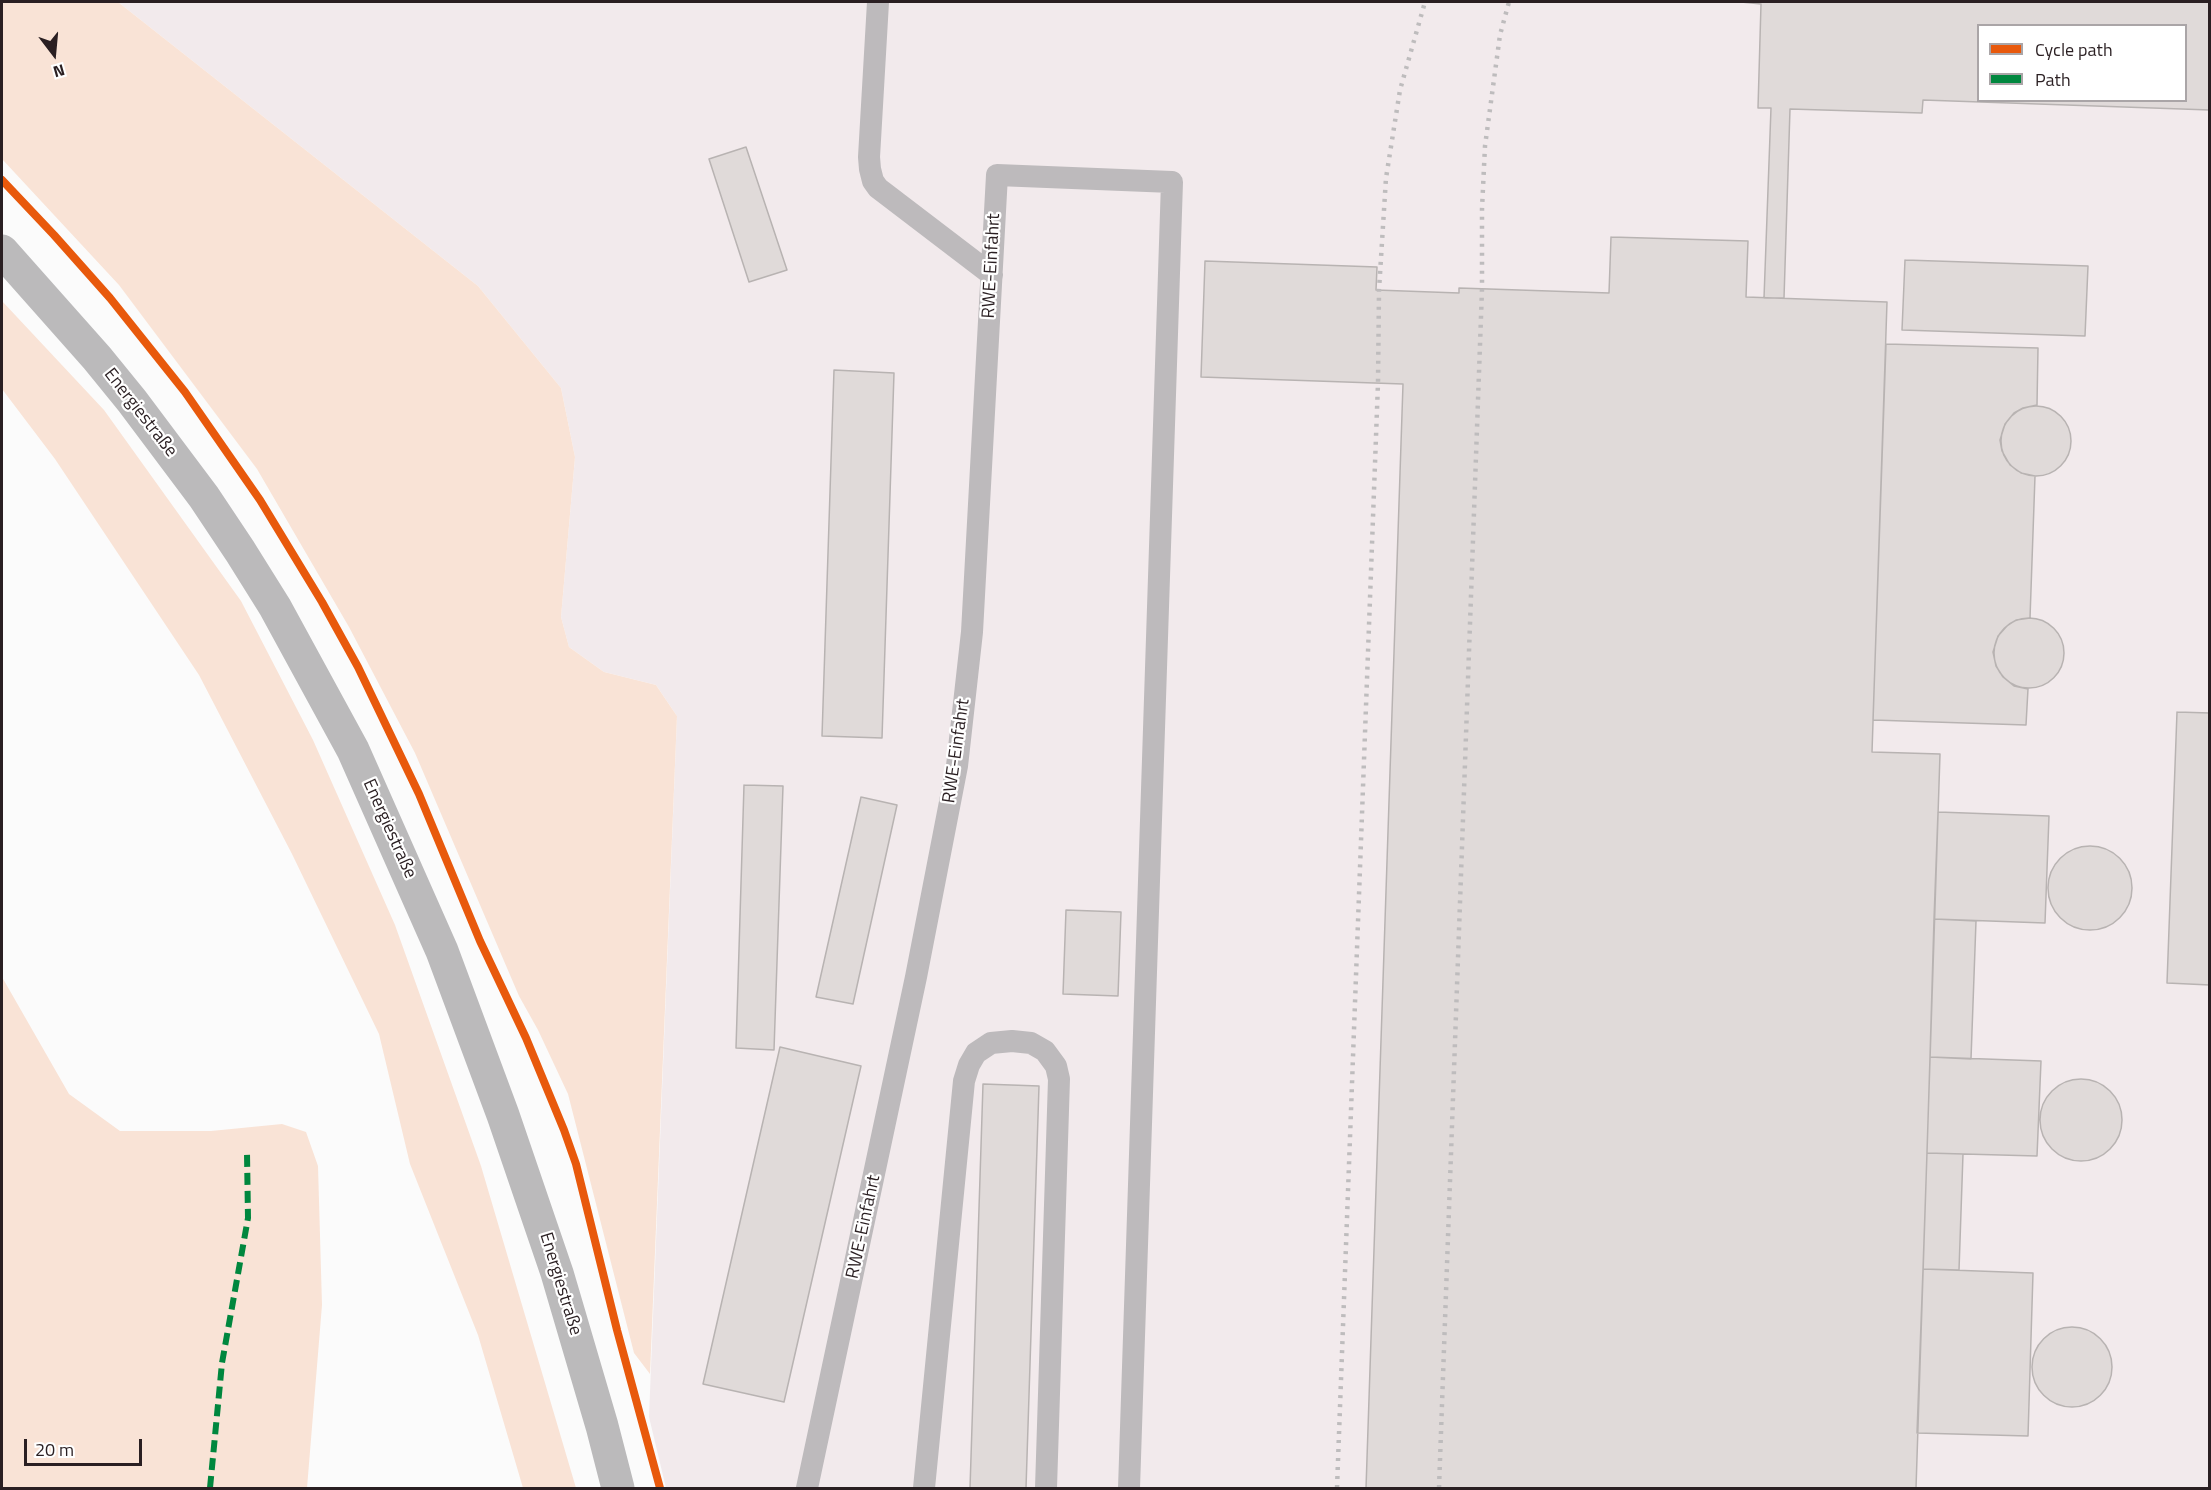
<!DOCTYPE html>
<meta charset="utf-8">
<style>
body{margin:0}
#map{position:relative;width:2211px;height:1490px;overflow:hidden;background:#fbfbfb;font-family:"Titillium Web",sans-serif}
canvas{display:block}
.frame{position:absolute;inset:0;border:3px solid #2a1f22;pointer-events:none}
.legend{position:absolute;left:1977px;top:24px;width:210px;height:78px;box-sizing:border-box;background:#fff;border:2px solid #aaa5a7;margin:0;padding:8px 10px;list-style:none;font-size:18px;color:#2a1f22}
.legend li{display:flex;align-items:center;gap:12px;height:30px}
.legend b{width:30px;border:2px solid #aaa5a7}
.north{position:absolute;left:24px;top:24px;width:60px;height:60px;-webkit-text-stroke:4px #fff;paint-order:stroke;rotate:164deg;font-size:16px;font-weight:700;line-height:24px;text-align:center;color:#2a1f22}
.north::after{content:'';display:block;margin:auto;width:21px;height:27px;background:#2a1f22;clip-path:polygon(50% 0,100% 100%,50% 72%,0 100%)}
.scale{position:absolute;left:24px;top:1439px;width:118px;height:27px;box-sizing:border-box;border:3px solid #2a1f22;border-top:0;padding-left:8px;font-size:18px;line-height:21px;white-space:nowrap;color:#2a1f22;-webkit-text-stroke:4px #fff;paint-order:stroke}
</style>
<div id="map">
<canvas width="2211" height="1490"></canvas>
<div class="frame"></div>
<ul class="legend">
<li><b style="height:8px;background:#e8590c"></b>Cycle path</li>
<li><b style="height:8px;background:#00873e"></b>Path</li>
</ul>
<div class="north">N</div>
<div class="scale">20 m</div>
</div>
<script>
const c = document.querySelector('canvas').getContext('2d');
c.lineJoin = 'round';
function paint(path, color) { c.fillStyle = color; c.fill(path, 'evenodd'); }
const shape = rows => new Path2D(rows.map(r => 'M' + r).join(''));
function stroke(path, color, width, dash) { c.strokeStyle = color; c.lineWidth = width; c.lineCap = dash ? 'butt' : 'round'; c.setLineDash(dash || []); c.stroke(path); }
function write(font, color, halo, rows, align = 'center') {
  c.font = font + ' "Titillium Web",sans-serif'; c.lineWidth = 4.5; c.setLineDash([]); c.textBaseline = 'middle'; c.strokeStyle = halo; c.fillStyle = color; for (const [text, x, y, turn = 0] of rows) {
    c.save(); c.translate(x, y); c.rotate((+turn || 0) * Math.PI / 180); c.textAlign = isNaN(turn) ? turn : align; if (halo) c.strokeText(text, 0, 0); c.fillText(text, 0, 0); c.restore();
  }
}
const built = shape([
 [118,2,2209,2,2209,1488,666,1488,649,1417,677,716,656,685,604,672,569,647,561,617,575,457,561,388,478,286],
 [1978,26,2186,26,2186,100,1978,100]
]);
const green = shape([
 [2,2,118,2,478,286,561,388,575,457,561,617,569,647,604,672,656,685,677,716,650,1374,634,1353,568,1094,538,1030,519,996,415,753,349,627,257,469,119,285,2,159],
 [2,301,104,410,241,601,313,740,395,925,481,1166,576,1488,523,1488,478,1335,410,1164,379,1034,292,854,199,675,55,459,2,389],
 [2,977,69,1094,120,1131,211,1131,282,1124,306,1132,318,1166,322,1305,307,1488,2,1488]
]);
const building = shape([
 [1741,2,2210,2,2210,110,1923,100,1922,113,1790,109,1784,298,1764,298,1771,108,1758,108,1761,4,1741,2],
 [1978,26,2186,26,2186,100,1978,100,1978,26],
 [746,147,787,270,749,282,709,159,746,147],
 [1611,237,1748,241,1746,297,1887,302,1872,752,1940,754,1916,1488,1366,1488,1403,384,1201,377,1205,261,1377,267,1376,290,1459,293,1459,288,1609,293,1611,237],
 [1905,260,2088,266,2085,336,1902,330,1905,260],
 [1886,344,2038,348,2037,405,2023,408,2014,413,2005,424,2000,440,2002,451,2010,465,2021,473,2035,476,2030,618,2016,620,2007,626,1998,636,1993,652,1996,666,2003,677,2014,686,2028,689,2026,725,1873,720,1886,344],
 [834,370,894,373,882,738,822,736,834,370],
 '2001 441a35 35 0 1 1 70 0a35 35 0 1 1-70 0Z',
 '1994 653a35 35 0 1 1 70 0a35 35 0 1 1-70 0Z',
 [2177,712,2210,713,2210,985,2167,983,2177,712],
 [744,785,783,786,774,1050,736,1048,744,785],
 [861,797,897,805,853,1004,816,997,861,797],
 [1938,812,2049,816,2045,923,1934,919,1938,812],
 '2048 888a42 42 0 1 1 84 0a42 42 0 1 1-84 0Z',
 [1066,910,1121,912,1118,996,1063,994,1066,910],
 [1934,919,1976,921,1971,1059,1930,1057,1934,919],
 [780,1047,861,1066,784,1402,703,1384,780,1047],
 [1930,1057,2041,1061,2037,1156,1927,1153,1930,1057],
 '2040 1120a41 41 0 1 1 82 0a41 41 0 1 1-82 0Z',
 [983,1084,1039,1086,1026,1488,970,1488,983,1084],
 [1927,1153,1963,1154,1959,1270,1923,1269,1927,1153],
 [1923,1269,2033,1273,2028,1436,1917,1433,1923,1269],
 '2032 1367a40 40 0 1 1 80 0a40 40 0 1 1-80 0Z'
]);
const lane = shape([
 [878,2,869,157,870,169,873,181,878,188,992,275],
 [807,1488,916,977,957,766,972,632,997,175,1172,182,1129,1488],
 [924,1488,964,1081,969,1065,976,1053,991,1043,1012,1041,1031,1043,1045,1051,1056,1066,1059,1079,1046,1488]
]);
const secondary = shape([
 [2,251,97,358,132,401,204,497,240,551,275,607,353,750,442,951,503,1115,557,1273,602,1426,618,1488]
]);
const rail = shape([
 [1337,1488,1378,383,1379,290,1386,178,1400,90,1425,2],
 [1439,1488,1482,289,1482,209,1485,146,1500,35,1509,2]
]);
const quiet = shape([
 [210,1488,222,1363,248,1218,247,1153]
]);
const cycleway = shape([
 [2,180,54,235,110,298,185,392,260,500,322,602,358,667,419,794,480,941,526,1038,564,1130,576,1164,617,1330,660,1488]
]);
const streetNames = [
 ["RWE-Einfahrt",992,266,-87],
 ["Energiestraße",140,413,52],
 ["RWE-Einfahrt",957,751,-82],
 ["Energiestraße",389,829,66],
 ["RWE-Einfahrt",864,1227,-78],
 ["Energiestraße",560,1284,73]
];
paint(built, '#f2eaec');
paint(green, '#f9e3d6');
paint(building, '#e0dad9');
stroke(building, '#b8b3b2', 1.5);
stroke(lane, '#bdbabc', 22);
stroke(secondary, '#bbbabb', 33);
stroke(rail, '#bebcbd', 4.5, [3, 6]);
stroke(quiet, '#00873e', 6, [12, 6]);
stroke(cycleway, '#e8590c', 8);
write('18px', '#2a1f22', '#fff', streetNames);
</script>
